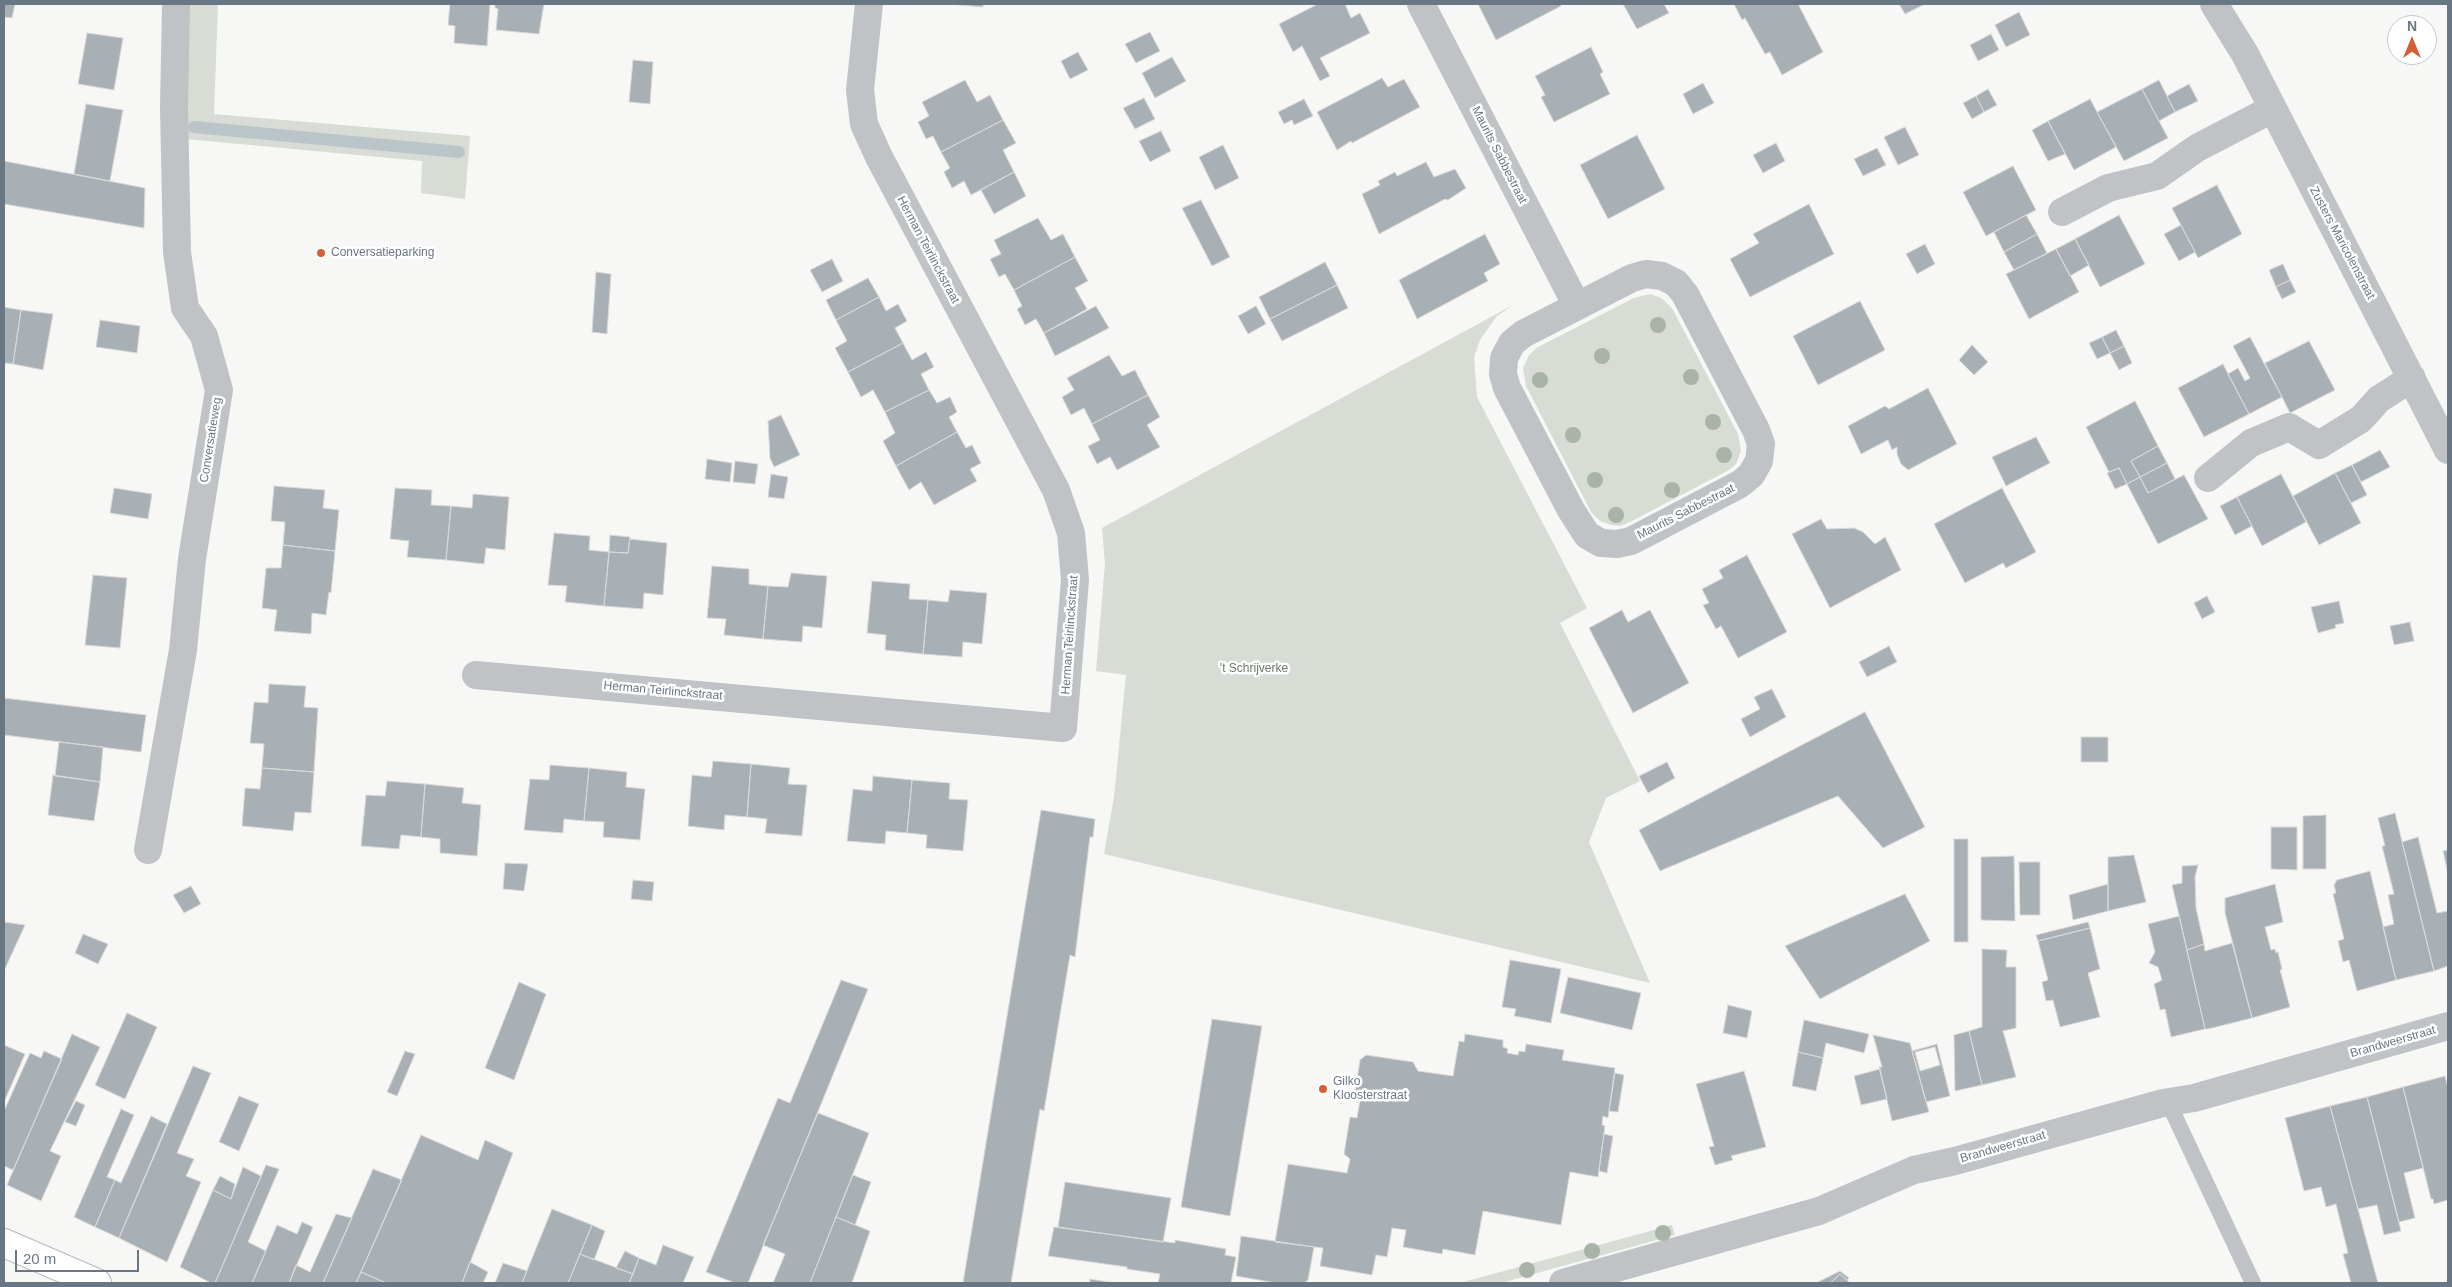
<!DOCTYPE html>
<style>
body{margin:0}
#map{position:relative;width:2452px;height:1287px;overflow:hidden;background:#f7f7f5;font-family:Arial,sans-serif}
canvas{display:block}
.frame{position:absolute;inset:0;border:5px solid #697784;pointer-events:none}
.north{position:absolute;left:2387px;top:15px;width:50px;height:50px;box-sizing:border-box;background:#fff;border:1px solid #c3c9ce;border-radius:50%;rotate:0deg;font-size:14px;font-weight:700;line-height:20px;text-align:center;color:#697784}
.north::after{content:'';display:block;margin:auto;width:18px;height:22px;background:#d65e36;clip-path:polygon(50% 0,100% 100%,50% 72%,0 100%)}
.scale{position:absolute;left:15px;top:1250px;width:124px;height:22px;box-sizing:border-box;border:2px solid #697784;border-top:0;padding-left:6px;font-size:15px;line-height:18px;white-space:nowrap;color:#697784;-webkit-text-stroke:4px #fff;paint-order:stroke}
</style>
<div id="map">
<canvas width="2452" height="1287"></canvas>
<div class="frame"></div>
<div class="north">N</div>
<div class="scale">20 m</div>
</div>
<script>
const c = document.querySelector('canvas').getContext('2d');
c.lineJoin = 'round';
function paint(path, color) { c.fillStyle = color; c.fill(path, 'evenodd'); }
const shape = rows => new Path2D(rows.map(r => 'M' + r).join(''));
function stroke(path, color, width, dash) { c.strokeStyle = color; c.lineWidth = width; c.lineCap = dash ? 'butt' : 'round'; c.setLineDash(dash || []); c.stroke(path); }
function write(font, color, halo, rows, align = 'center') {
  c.font = font + ' Arial,sans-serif'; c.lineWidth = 5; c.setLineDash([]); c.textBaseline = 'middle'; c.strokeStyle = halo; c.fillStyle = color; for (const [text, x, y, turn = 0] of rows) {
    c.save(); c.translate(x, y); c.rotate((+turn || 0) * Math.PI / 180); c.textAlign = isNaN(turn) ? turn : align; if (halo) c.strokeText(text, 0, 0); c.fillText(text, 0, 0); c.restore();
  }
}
const green = shape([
 [185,4,218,4,214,114,470,136,465,199,421,193,422,161,186,139],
 [1650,294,1661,298,1672,308,1738,434,1741,451,1736,464,1729,470,1632,521,1620,526,1611,525,1600,521,1591,512,1526,386,1523,368,1529,355,1538,347,1634,298],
 [1513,305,1496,317,1480,340,1474,357,1477,397,1587,608,1560,623,1640,781,1606,798,1589,842,1650,983,1104,854,1114,797,1126,675,1096,671,1105,564,1102,528],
 [1672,1225,1675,1235,1501,1283,1460,1283]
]);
const stream = shape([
 [194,127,459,152]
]);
const building = shape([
 [4,4,15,4,12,18,4,17,4,4],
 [450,4,490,4,487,46,454,43,455,26,448,25,450,4],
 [495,4,544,4,539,34,496,30,498,9,495,8,495,4],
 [949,4,983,4,983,7,949,4],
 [1318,4,1345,4,1351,18,1360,13,1370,33,1320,58,1330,76,1320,81,1302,46,1293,52,1279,24,1318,4],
 [1478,4,1560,4,1561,6,1496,40,1478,4],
 [1623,4,1664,4,1669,13,1637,29,1623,4],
 [1734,4,1798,4,1823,52,1782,75,1770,52,1765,54,1745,18,1742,20,1734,4],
 [1899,4,1925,4,1905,14,1899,4],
 [2019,12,2030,35,2006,47,1995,25,2019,12],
 [1150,32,1160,51,1136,63,1125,44,1150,32],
 [87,33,123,38,114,90,78,84,87,33],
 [1991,34,1999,50,1978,61,1970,45,1991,34],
 [1591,47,1603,72,1600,74,1610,94,1554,122,1541,97,1545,95,1535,76,1591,47],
 [1078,52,1088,70,1070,79,1061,61,1078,52],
 [1172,57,1186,81,1155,98,1142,73,1172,57],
 [633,60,653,62,650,104,629,102,633,60],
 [1382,78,1388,87,1404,79,1420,107,1352,143,1351,141,1337,150,1317,112,1382,78],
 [965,80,977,102,990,95,1003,120,941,152,933,136,926,139,918,122,929,116,922,102,965,80],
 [2159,80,2175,112,2159,121,2142,89,2159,80],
 [1703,83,1714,103,1693,114,1683,94,1703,83],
 [2189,84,2198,101,2175,112,2167,96,2189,84],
 [1988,89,1997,105,1984,112,1976,96,1988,89],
 [2142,89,2168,138,2124,161,2097,112,2142,89],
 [1976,96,1984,112,1972,119,1963,103,1976,96],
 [1144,98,1155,119,1135,129,1123,108,1144,98],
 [1304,99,1313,116,1294,125,1292,120,1284,124,1278,112,1304,99],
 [2090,99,2116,147,2074,170,2048,121,2090,99],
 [86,104,123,110,110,181,74,174,86,104],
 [1003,120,1016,143,1003,150,1014,172,971,195,964,181,952,188,944,172,950,168,941,152,1003,120],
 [2048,121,2065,154,2048,161,2032,130,2048,121],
 [1905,127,1919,155,1898,165,1884,137,1905,127],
 [1161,131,1171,151,1150,162,1139,141,1161,131],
 [1637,135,1665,189,1608,219,1580,165,1637,135],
 [1776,143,1785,161,1763,173,1753,155,1776,143],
 [1223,145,1239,178,1215,190,1199,157,1223,145],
 [1877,148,1886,165,1863,176,1854,159,1877,148],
 [4,161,145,188,144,228,4,204,4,161],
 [1426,162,1434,177,1455,169,1466,188,1448,200,1445,199,1379,234,1362,194,1380,185,1378,181,1395,172,1397,176,1426,162],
 [2013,166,2036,210,1986,236,1963,192,2013,166],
 [1014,172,1026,196,994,214,981,190,1014,172],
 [2217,185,2242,234,2198,258,2172,208,2217,185],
 [1201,200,1230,257,1212,266,1182,208,1201,200],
 [1809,204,1834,254,1750,297,1730,259,1759,243,1753,234,1809,204],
 [2026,215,2037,234,2004,252,1994,232,2026,215],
 [2119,215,2145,264,2100,287,2075,239,2119,215],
 [1038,218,1051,240,1063,234,1075,257,1014,290,1005,274,999,277,990,259,1001,254,994,240,1038,218],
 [2181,225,2195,252,2179,261,2164,234,2181,225],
 [1485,234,1500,264,1484,273,1488,281,1417,319,1399,280,1485,234],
 [2037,234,2047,253,2014,270,2004,252,2037,234],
 [2075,239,2089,265,2070,276,2056,249,2075,239],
 [1925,244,1935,264,1917,274,1906,254,1925,244],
 [2056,249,2079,292,2029,319,2006,274,2056,249],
 [1075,257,1088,281,1075,288,1087,309,1044,333,1036,319,1025,325,1017,309,1022,306,1014,290,1075,257],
 [832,259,843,281,822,292,810,270,832,259],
 [1325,262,1337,285,1270,319,1259,297,1325,262],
 [2283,264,2290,280,2276,287,2269,270,2283,264],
 [596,272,611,274,607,334,592,332,596,272],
 [868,278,879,297,836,320,826,300,868,278],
 [2290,280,2296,292,2282,299,2276,287,2290,280],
 [1337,285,1348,308,1282,341,1270,319,1337,285],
 [879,297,886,311,898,304,907,321,895,328,903,343,848,372,835,348,847,341,836,320,879,297],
 [1860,301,1885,350,1818,385,1793,336,1860,301],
 [1096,306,1109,328,1055,356,1044,333,1096,306],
 [1256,306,1266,324,1248,334,1238,316,1256,306],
 [4,307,21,310,13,364,4,363,4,307],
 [21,310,53,314,43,370,13,364,21,310],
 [100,320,140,326,137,353,96,347,100,320],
 [2116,330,2124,346,2110,353,2102,337,2116,330],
 [2102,337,2110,353,2097,359,2089,343,2102,337],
 [2250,337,2282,397,2249,414,2228,374,2238,368,2245,381,2250,378,2233,346,2250,337],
 [2309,341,2335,390,2290,413,2265,363,2309,341],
 [903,343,912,360,926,352,934,367,921,374,929,390,885,412,873,390,861,397,848,372,903,343],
 [1972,345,1988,362,1974,375,1959,360,1972,345],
 [2124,346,2132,363,2119,370,2110,353,2124,346],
 [1109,355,1122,376,1135,370,1148,395,1092,424,1084,408,1071,415,1062,397,1074,390,1067,378,1109,355],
 [2223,364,2249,414,2204,437,2178,388,2223,364],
 [1928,388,1957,444,1908,470,1901,464,1897,454,1897,447,1892,450,1888,440,1861,454,1848,426,1885,406,1889,409,1928,388],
 [929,390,937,403,950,397,957,412,949,417,957,432,896,466,883,441,895,433,885,412,929,390],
 [1148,395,1160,417,1147,425,1160,447,1117,470,1110,457,1097,464,1088,446,1100,440,1092,424,1148,395],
 [2135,401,2158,446,2131,461,2140,477,2127,484,2119,468,2109,472,2086,427,2135,401],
 [781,415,800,455,774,467,770,458,768,421,781,415],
 [957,432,966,448,972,445,981,463,970,469,977,481,934,505,921,482,909,490,896,466,957,432],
 [2036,437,2050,463,2006,486,1992,457,2036,437],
 [2158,446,2167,463,2140,477,2131,461,2158,446],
 [2380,450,2390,467,2361,482,2352,465,2380,450],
 [707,459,732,463,730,482,705,479,707,459],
 [735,461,758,464,755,484,733,482,735,461],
 [2167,463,2175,479,2148,493,2140,477,2167,463],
 [2352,465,2367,495,2351,503,2335,473,2352,465],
 [2119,468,2127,484,2115,489,2107,473,2119,468],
 [2335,473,2361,523,2319,545,2293,496,2335,473],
 [771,474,788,477,784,499,768,497,771,474],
 [2281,474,2306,522,2262,546,2237,497,2281,474],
 [2184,475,2208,519,2158,544,2127,484,2140,477,2148,493,2184,475],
 [274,486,325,490,323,508,339,510,335,551,283,545,285,522,271,521,274,486],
 [114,488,152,494,148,519,110,513,114,488],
 [395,488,432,490,431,505,451,506,446,560,407,557,409,541,390,539,395,488],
 [2002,488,2036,552,2006,568,2003,563,1965,583,1934,524,2002,488],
 [473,494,509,497,505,550,486,548,484,564,446,560,451,506,472,508,473,494],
 [2237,497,2252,526,2235,535,2220,506,2237,497],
 [1821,519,1827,529,1854,528,1863,532,1875,544,1885,537,1901,570,1830,608,1792,534,1821,519],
 [554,533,590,536,589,550,609,552,604,606,565,602,567,586,548,585,554,533],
 [610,535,630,537,628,553,609,552,610,535],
 [630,539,667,543,663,595,644,593,643,609,604,606,609,552,628,553,630,539],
 [283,545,335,551,331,593,329,592,326,615,312,613,311,634,274,631,277,610,262,608,266,568,281,568,283,545],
 [1747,555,1787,632,1738,658,1721,626,1716,629,1703,605,1709,603,1702,589,1723,578,1719,570,1747,555],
 [712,566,749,569,749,584,768,586,763,639,724,635,726,619,707,618,712,566],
 [791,573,827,576,822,628,803,626,802,642,763,639,768,586,788,587,791,573],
 [93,575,127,578,120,648,85,645,93,575],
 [872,581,910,584,909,599,928,600,923,654,885,650,886,635,867,633,872,581],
 [950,590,987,593,982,644,963,642,962,657,923,654,928,600,948,602,950,590],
 [2207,596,2215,612,2202,619,2194,603,2207,596],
 [2339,601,2344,623,2335,625,2336,628,2318,633,2311,607,2339,601],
 [1622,610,1628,622,1650,610,1689,683,1633,713,1589,628,1622,610],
 [2410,622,2414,641,2394,645,2390,626,2410,622],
 [1889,646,1897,662,1867,677,1859,662,1889,646],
 [269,684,306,686,304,707,318,708,314,772,262,768,264,744,250,743,254,702,268,703,269,684],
 [1772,689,1786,717,1750,737,1741,719,1760,709,1754,697,1772,689],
 [4,698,146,715,141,752,4,735,4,698],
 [1865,712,1925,827,1883,848,1838,796,1660,871,1639,830,1865,712],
 [2081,737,2108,737,2108,762,2081,762,2081,737],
 [59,742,103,747,100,782,55,776,59,742],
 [713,761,751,764,747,817,725,815,724,830,688,826,692,775,711,777,713,761],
 [1667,762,1675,778,1648,793,1639,776,1667,762],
 [751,764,790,768,788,784,807,785,802,836,765,833,767,819,747,817,751,764],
 [550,765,589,768,584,821,564,819,563,833,524,830,530,779,549,780,550,765],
 [262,768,314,772,311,813,295,812,293,831,242,826,245,788,260,789,262,768],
 [589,768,627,772,626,787,645,789,640,840,603,837,604,822,584,821,589,768],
 [53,775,100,782,94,821,48,815,53,775],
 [873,776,912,780,907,833,886,831,885,844,847,841,853,789,872,791,873,776],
 [912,780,950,783,949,799,968,800,963,851,926,848,927,835,907,833,912,780],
 [387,781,425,784,421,837,401,835,399,849,361,846,366,795,385,796,387,781],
 [425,784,464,788,462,803,481,805,477,856,440,853,440,839,421,837,425,784],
 [1041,810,1095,819,1093,837,1090,837,1075,957,1070,955,1044,1111,1040,1109,1011,1283,963,1283,1041,810],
 [2395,813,2434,971,2396,980,2383,927,2394,924,2388,895,2394,894,2382,846,2385,846,2378,818,2395,813],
 [2326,815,2326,869,2303,869,2303,816,2326,815],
 [2271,827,2297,827,2297,870,2271,869,2271,827],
 [2418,837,2437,913,2448,911,2448,966,2434,971,2402,842,2418,837],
 [1954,839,1968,839,1968,942,1954,942,1954,839],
 [2448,850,2448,874,2443,851,2448,850],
 [2134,855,2146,902,2108,911,2108,857,2134,855],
 [2014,856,2015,921,1981,920,1981,857,2014,856],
 [2019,862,2040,862,2040,915,2020,915,2019,862],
 [505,863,528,864,524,891,503,889,505,863],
 [2198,865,2195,877,2196,908,2204,944,2187,950,2172,885,2182,883,2182,866,2198,865],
 [2370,871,2396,980,2357,991,2349,960,2343,962,2338,941,2344,939,2333,894,2336,893,2334,885,2337,880,2370,871],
 [633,880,654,882,652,901,631,899,633,880],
 [2108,884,2108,911,2073,920,2069,895,2108,884],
 [2275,884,2283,922,2265,927,2271,950,2275,949,2276,953,2278,952,2282,969,2280,970,2290,1007,2252,1018,2225,913,2225,898,2275,884],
 [191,886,201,904,184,913,173,895,191,886],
 [1905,894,1930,941,1820,999,1785,946,1905,894],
 [2179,916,2205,1029,2171,1037,2165,1009,2160,1010,2154,984,2162,980,2158,967,2149,963,2155,952,2148,924,2179,916],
 [4,922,25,925,4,971,4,922],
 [2088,922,2090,928,2038,941,2036,935,2088,922],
 [2090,928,2100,969,2088,973,2100,1017,2060,1027,2053,1000,2046,1001,2042,982,2048,980,2038,941,2090,928],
 [83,934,108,944,98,964,75,953,83,934],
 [2232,943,2252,1018,2208,1029,2205,1029,2187,950,2204,944,2205,951,2232,943],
 [1982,949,2007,950,2006,967,2016,967,2016,1028,2003,1031,2016,1077,1982,1085,1969,1031,1982,1027,1982,949],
 [1510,960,1561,969,1551,1023,1514,1016,1516,1009,1502,1007,1510,960],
 [1568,977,1641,993,1632,1030,1560,1013,1568,977],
 [841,980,868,989,748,1283,735,1283,706,1272,778,1098,790,1103,841,980],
 [519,982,546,994,514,1080,485,1068,519,982],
 [1728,1005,1752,1011,1747,1038,1723,1033,1728,1005],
 [127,1013,157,1027,125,1099,95,1085,127,1013],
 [1212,1019,1262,1026,1230,1216,1181,1207,1212,1019],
 [1804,1020,1869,1034,1864,1053,1826,1043,1823,1058,1798,1052,1804,1020],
 [1969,1031,1982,1085,1955,1091,1954,1035,1969,1031],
 [72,1034,100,1047,50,1151,61,1156,41,1201,7,1185,72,1034],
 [1465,1034,1503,1040,1503,1047,1508,1049,1507,1053,1518,1055,1519,1051,1525,1052,1526,1044,1564,1050,1562,1060,1615,1068,1608,1118,1603,1116,1602,1125,1605,1126,1598,1177,1570,1172,1561,1225,1483,1211,1475,1255,1443,1249,1442,1254,1403,1247,1406,1230,1392,1228,1387,1257,1376,1255,1372,1275,1320,1266,1323,1248,1275,1242,1288,1164,1347,1173,1350,1159,1344,1154,1350,1117,1357,1118,1360,1100,1355,1092,1360,1060,1366,1055,1413,1062,1418,1071,1453,1076,1459,1041,1464,1042,1465,1034],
 [1873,1035,1910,1043,1929,1112,1892,1121,1879,1067,1882,1067,1873,1035],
 [1937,1044,1950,1096,1926,1102,1912,1051,1937,1044],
 [1935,1047,1940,1065,1920,1071,1915,1052,1935,1047],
 [4,1045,25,1054,4,1102,4,1045],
 [44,1051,62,1059,13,1170,4,1166,4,1111,30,1053,41,1058,44,1051],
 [405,1051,415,1054,397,1096,387,1092,405,1051],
 [1798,1052,1823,1058,1816,1091,1792,1086,1798,1052],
 [193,1066,211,1073,177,1153,194,1159,186,1176,201,1182,167,1262,119,1238,193,1066],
 [1880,1069,1887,1099,1861,1105,1854,1076,1880,1069],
 [1744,1071,1766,1147,1731,1156,1733,1160,1715,1165,1709,1147,1714,1146,1696,1084,1744,1071],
 [1615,1073,1624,1075,1618,1112,1609,1111,1615,1073],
 [2445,1076,2448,1088,2448,1200,2434,1204,2433,1199,2431,1199,2403,1087,2445,1076],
 [2403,1087,2423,1168,2404,1173,2415,1218,2399,1222,2367,1097,2403,1087],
 [239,1096,259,1104,239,1151,219,1142,239,1096],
 [2367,1097,2401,1231,2384,1235,2377,1205,2358,1209,2330,1106,2367,1097],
 [76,1101,85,1105,76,1126,65,1122,76,1101],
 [2330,1106,2358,1209,2378,1283,2351,1283,2343,1254,2348,1253,2336,1204,2326,1207,2321,1187,2304,1191,2285,1118,2330,1106],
 [121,1109,134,1115,107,1177,115,1180,95,1227,74,1217,121,1109],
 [818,1113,869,1133,810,1283,773,1283,785,1254,763,1245,818,1113],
 [151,1116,167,1124,119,1238,95,1227,115,1180,121,1183,151,1116],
 [1604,1134,1613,1136,1607,1173,1599,1171,1604,1134],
 [421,1135,478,1160,485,1140,513,1153,462,1283,386,1283,361,1272,421,1135],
 [266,1165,279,1169,248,1242,266,1251,252,1283,215,1283,266,1165],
 [243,1167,261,1176,215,1283,211,1283,180,1267,213,1190,231,1199,243,1167],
 [373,1169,402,1180,356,1283,323,1283,373,1169],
 [853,1175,871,1182,855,1225,836,1217,853,1175],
 [220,1176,235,1184,231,1199,213,1190,220,1176],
 [1065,1182,1171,1198,1163,1242,1058,1227,1065,1182],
 [552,1209,592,1225,568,1283,522,1283,552,1209],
 [336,1214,352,1218,323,1283,289,1283,296,1265,310,1272,336,1214],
 [836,1217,870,1231,852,1283,810,1283,836,1217],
 [302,1222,313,1227,289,1283,252,1283,277,1225,297,1234,302,1222],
 [592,1225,605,1231,594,1260,580,1254,592,1225],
 [1054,1227,1175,1243,1175,1240,1226,1249,1225,1255,1236,1257,1231,1283,1158,1283,1160,1274,1127,1269,1127,1267,1048,1256,1054,1227],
 [1241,1236,1314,1247,1308,1280,1304,1283,1276,1283,1236,1276,1241,1236],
 [663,1245,694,1257,683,1283,629,1283,639,1258,656,1265,663,1245],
 [625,1251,639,1258,633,1274,616,1268,625,1251],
 [580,1254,633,1274,629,1283,568,1283,580,1254],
 [470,1262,488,1272,483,1283,462,1283,470,1262],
 [503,1263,527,1271,522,1283,495,1283,503,1263],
 [1840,1271,1849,1278,1847,1280,1840,1274,1830,1283,1816,1283,1840,1271],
 [361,1272,386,1283,356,1283,361,1272],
 [1840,1274,1847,1280,1850,1283,1830,1283,1840,1274],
 [1090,1279,1115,1283,1090,1283,1090,1279]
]);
const lane = shape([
 [2169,1104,2253,1283]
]);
const street = shape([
 [1421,4,1577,306],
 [2214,4,2245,54,2448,450],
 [2062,212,2108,188,2157,176,2197,148,2272,109],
 [1646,274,1662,276,1676,283,1685,294,1756,430,1761,444,1759,461,1751,475,1740,484,1631,541,1617,544,1601,543,1587,535,1571,510,1507,388,1503,374,1504,358,1512,343,1523,334,1632,278,1646,274],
 [2208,478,2251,443,2289,427,2319,445,2361,419,2379,399,2412,378],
 [476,675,1063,728,1075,580,1071,533,1056,490,879,157,864,124,860,90,869,4],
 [148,850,183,650,192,559,219,390,204,336,185,308,177,252,174,107,176,4],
 [1563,1283,1819,1211,1914,1170,1955,1161,2163,1103,2194,1098,2448,1026]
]);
const secondary = shape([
 [4,1243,97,1283]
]);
const trees = [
 [1658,325],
 [1602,356],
 [1691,377],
 [1540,380],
 [1713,422],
 [1573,435],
 [1724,455],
 [1595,480],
 [1672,490],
 [1616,515],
 [1663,1233],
 [1592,1251],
 [1527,1270]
];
const markers = [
 [321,253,5,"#d65e36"],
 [1323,1089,5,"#d65e36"]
];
const streetNames = [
 ["Maurits Sabbestraat",1499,155,63],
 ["Zusters Maricolenstraat",2342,243,62],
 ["Herman Teirlinckstraat",928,250,62],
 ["Conversatieweg",211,440,-81],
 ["Maurits Sabbestraat",1686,512,-27],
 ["Herman Teirlinckstraat",1070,635,-86],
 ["Herman Teirlinckstraat",663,691,5],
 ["Brandweerstraat",2393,1042,-16],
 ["Brandweerstraat",2003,1147,-16]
];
const poiNames = [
 ["Conversatieparking",331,253],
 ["Gilko",1333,1082],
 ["Kloosterstraat",1333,1096]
];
const parkNames = [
 ["'t Schrijverke",1254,669]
];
paint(green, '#d7dcd4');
stroke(stream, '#bac4c9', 12);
paint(building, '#a9b0b5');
stroke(building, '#d9d9d7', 1);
stroke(secondary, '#b4b8bd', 30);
stroke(lane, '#bfc3c6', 16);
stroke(street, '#bfc3c6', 28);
stroke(secondary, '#fff', 28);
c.fillStyle = '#aab3a7';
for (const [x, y] of trees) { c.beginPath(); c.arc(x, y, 8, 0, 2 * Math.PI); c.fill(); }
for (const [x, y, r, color] of markers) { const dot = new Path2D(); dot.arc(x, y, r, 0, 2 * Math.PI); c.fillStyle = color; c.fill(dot); stroke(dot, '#fff', 2); }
write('12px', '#697784', '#fff', streetNames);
write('12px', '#697784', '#fff', poiNames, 'left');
write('12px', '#6b7b67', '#fff', parkNames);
</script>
